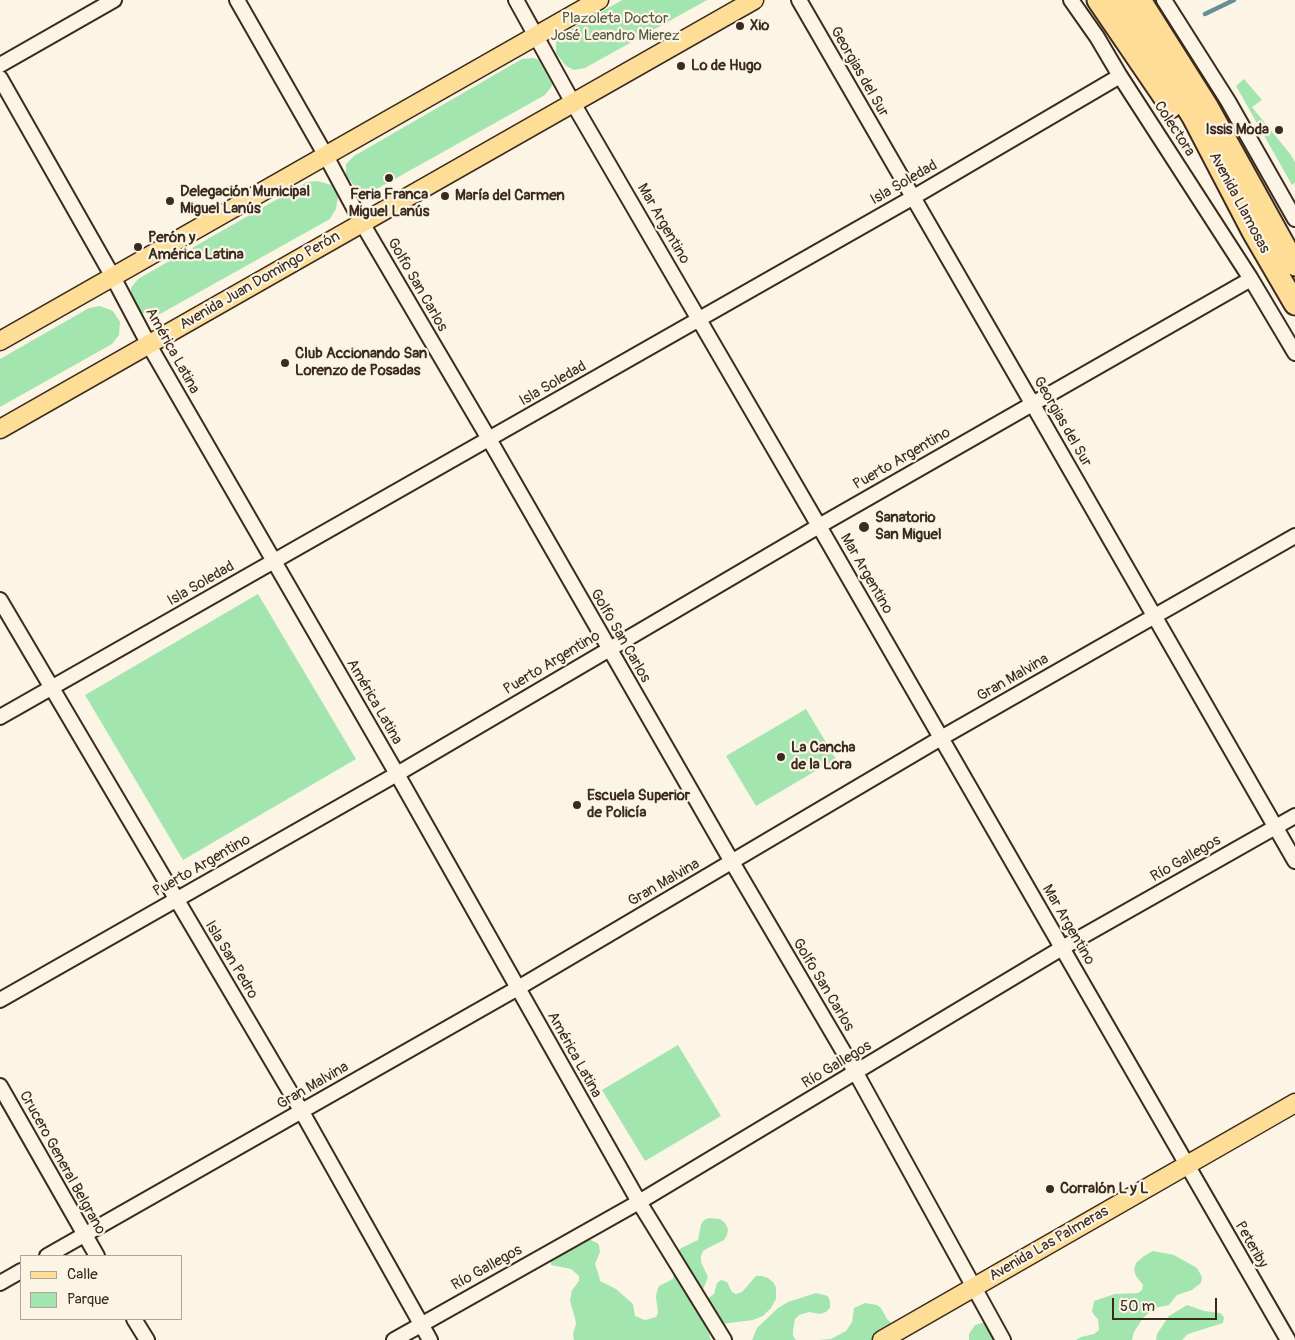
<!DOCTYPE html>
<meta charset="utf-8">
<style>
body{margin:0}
#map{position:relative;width:1295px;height:1340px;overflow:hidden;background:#fcf5e5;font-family:Pangolin,sans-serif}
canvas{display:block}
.legend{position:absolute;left:20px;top:1255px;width:162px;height:65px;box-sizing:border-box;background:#fcf5e5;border:1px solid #afa495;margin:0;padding:6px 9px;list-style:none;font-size:15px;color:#3b2a1e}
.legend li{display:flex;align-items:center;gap:10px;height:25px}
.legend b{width:25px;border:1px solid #afa495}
.scale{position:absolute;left:1112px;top:1298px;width:105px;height:22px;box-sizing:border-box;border:2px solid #3b2a1e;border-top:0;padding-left:6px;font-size:15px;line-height:18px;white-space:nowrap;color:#3b2a1e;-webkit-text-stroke:4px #fcf5e5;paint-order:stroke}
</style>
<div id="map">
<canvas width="1295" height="1340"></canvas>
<ul class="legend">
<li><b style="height:6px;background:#fedd96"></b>Calle</li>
<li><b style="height:14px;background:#a3e5af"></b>Parque</li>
</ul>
<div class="scale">50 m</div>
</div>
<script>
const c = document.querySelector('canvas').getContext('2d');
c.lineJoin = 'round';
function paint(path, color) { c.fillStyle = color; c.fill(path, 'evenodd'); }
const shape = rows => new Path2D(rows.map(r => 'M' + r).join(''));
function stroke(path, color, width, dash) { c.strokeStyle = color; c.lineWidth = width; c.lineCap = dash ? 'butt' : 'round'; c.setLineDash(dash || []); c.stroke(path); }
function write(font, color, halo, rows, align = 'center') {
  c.font = font + ' Pangolin,sans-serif'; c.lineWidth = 4.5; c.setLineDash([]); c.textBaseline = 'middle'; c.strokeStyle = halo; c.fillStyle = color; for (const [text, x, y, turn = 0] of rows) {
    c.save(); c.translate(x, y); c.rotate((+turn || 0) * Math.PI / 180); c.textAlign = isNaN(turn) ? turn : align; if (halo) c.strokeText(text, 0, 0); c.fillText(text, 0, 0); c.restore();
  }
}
const green = shape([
 [622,0,707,0,585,68,574,70,566,66,556,53,556,42,564,33],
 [533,58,546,62,554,73,552,86,545,95,375,190,364,192,356,188,346,175,346,164,354,156,522,59],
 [1244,79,1262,100,1252,107,1291,155,1295,162,1295,183,1292,185,1236,86],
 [318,181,331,185,338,197,336,209,330,219,160,314,148,315,140,312,131,299,131,288,138,279,307,182],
 [100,306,113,311,120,322,119,335,112,344,0,407,0,359,89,308],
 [258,594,356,759,183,860,85,695],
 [806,709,836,759,756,806,726,756],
 [678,1045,721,1116,645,1161,602,1090],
 [709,1218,720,1219,725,1223,728,1229,727,1235,724,1240,708,1248,703,1251,701,1256,701,1262,708,1277,702,1292,700,1309,711,1340,574,1340,573,1334,576,1324,575,1318,570,1301,572,1290,579,1281,579,1276,571,1269,551,1265,551,1256,581,1239,591,1240,597,1243,599,1245,600,1252,595,1264,599,1276,600,1281,616,1289,633,1304,635,1316,645,1320,656,1317,658,1313,656,1297,657,1291,659,1286,673,1279,678,1252,681,1248,698,1240,701,1224,704,1220],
 [1153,1251,1174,1255,1197,1268,1202,1277,1201,1283,1192,1290,1177,1295,1169,1305,1155,1308,1151,1311,1143,1318,1134,1332,1132,1340,1076,1340,1081,1337,1094,1334,1099,1330,1098,1319,1094,1315,1092,1311,1094,1301,1115,1294,1138,1293,1142,1290,1143,1285,1136,1276,1134,1270,1136,1263,1144,1256],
 [756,1276,762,1276,768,1278,773,1282,776,1287,776,1299,771,1308,763,1316,753,1320,722,1324,706,1300,714,1294,717,1283,721,1280,727,1282,732,1292,736,1294,742,1292],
 [816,1293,828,1296,830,1301,830,1308,826,1312,820,1314,809,1312,799,1315,795,1319,793,1331,793,1336,796,1340,752,1340,757,1328,778,1308,788,1302],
 [865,1303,877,1305,881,1308,887,1319,891,1323,893,1329,887,1340,819,1340,831,1339,846,1331,852,1322,854,1308],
 [1187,1305,1204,1311,1220,1313,1224,1317,1223,1323,1188,1334,1182,1340,1156,1340,1157,1334,1169,1316],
 [986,1322,1006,1340,969,1340,969,1334,975,1325]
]);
const stream = shape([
 [1205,14,1234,0]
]);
const minor = shape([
 [237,0,326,156,362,223,489,439,732,862,856,1073,1003,1340],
 [516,0,573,103,819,526,1288,1340],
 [799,0,1032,403,1295,861],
 [1071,0,1097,37,1120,76,1251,279,1295,353],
 [1164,0,1228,101,1295,219],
 [0,65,114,0],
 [0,78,113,277,149,345,397,774,639,1202,724,1340],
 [0,600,302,1112,430,1340],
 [0,717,912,198,1120,76],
 [0,1000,397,774,819,526,1251,279],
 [0,1086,97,1256],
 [47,1256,518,988,941,738,1295,536],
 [0,1283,21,1271],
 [134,1319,147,1340],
 [394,1340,639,1202,1062,948,1295,816]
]);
const major = shape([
 [0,341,599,0],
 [0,429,754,0],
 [882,1340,1295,1103]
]);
const highway = shape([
 [1098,0,1171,107],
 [1120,0,1193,117,1253,232,1295,304],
 [1140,0,1207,106,1295,265]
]);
const markers = [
 [740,26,5,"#3b2a1e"],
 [681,66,5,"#3b2a1e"],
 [1279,130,5,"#3b2a1e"],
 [389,178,5,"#3b2a1e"],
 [445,196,5,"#3b2a1e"],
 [170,201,5,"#3b2a1e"],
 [138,247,5,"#3b2a1e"],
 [285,363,5,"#3b2a1e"],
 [864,527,6,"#3b2a1e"],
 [781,757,5,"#3b2a1e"],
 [577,805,5,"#3b2a1e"],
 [1050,1189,5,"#3b2a1e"]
];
const parkNames = [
 ["Plazoleta Doctor",615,19],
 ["José Leandro Mierez",615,36]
];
const poiNames = [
 ["Xio",750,26],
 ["Lo de Hugo",691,66],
 ["Issis Moda",1269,130,"right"],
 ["Delegación Municipal",180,192],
 ["Miguel Lanús",180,209],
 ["Feria Franca",389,195,"center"],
 ["Miguel Lanús",389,212,"center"],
 ["María del Carmen",455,196],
 ["Perón y",148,238],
 ["América Latina",148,255],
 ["Club Accionando San",295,354],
 ["Lorenzo de Posadas",295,371],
 ["Sanatorio",875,518],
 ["San Miguel",875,535],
 ["La Cancha",791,748],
 ["de la Lora",791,765],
 ["Escuela Superior",587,796],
 ["de Policía",587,813],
 ["Corralón L y L",1060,1189]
];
const streetNames = [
 ["Georgias del Sur",859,72,60],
 ["Colectora",1174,129,57],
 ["Isla Soledad",904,183,-30],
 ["Avenida Llamosas",1239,203,62],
 ["Mar Argentino",663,224,60],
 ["Avenida Juan Domingo Perón",260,281,-30],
 ["Golfo San Carlos",417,285,60],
 ["América Latina",172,351,61],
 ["Isla Soledad",553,384,-30],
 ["Georgias del Sur",1062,422,60],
 ["Puerto Argentino",902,459,-30],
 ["Mar Argentino",866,574,60],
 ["Isla Soledad",201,584,-30],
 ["Golfo San Carlos",620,636,60],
 ["Puerto Argentino",552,663,-31],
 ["Gran Malvina",1013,678,-30],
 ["América Latina",374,702,60],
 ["Río Gallegos",1186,859,-30],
 ["Puerto Argentino",202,866,-30],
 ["Gran Malvina",664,883,-30],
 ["Mar Argentino",1068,925,60],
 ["Isla San Pedro",231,960,59],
 ["Golfo San Carlos",823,985,59],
 ["América Latina",574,1055,61],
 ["Río Gallegos",837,1065,-31],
 ["Gran Malvina",313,1086,-30],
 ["Crucero General Belgrano",62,1163,61],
 ["Avenida Las Palmeras",1049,1244,-30],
 ["Peteriby",1251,1245,60],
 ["Río Gallegos",487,1268,-29]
];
paint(green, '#a3e5af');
stroke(stream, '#678f95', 4.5);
stroke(minor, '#3b2a1e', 18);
stroke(major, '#3b2a1e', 21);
stroke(highway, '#3b2a1e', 25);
stroke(minor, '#fcf5e5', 14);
stroke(major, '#fedd96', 18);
stroke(highway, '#fedd96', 21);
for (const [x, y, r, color] of markers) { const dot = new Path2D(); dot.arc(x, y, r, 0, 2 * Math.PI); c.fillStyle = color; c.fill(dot); stroke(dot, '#fcf5e5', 2); }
write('15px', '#555942', '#fcf5e5', parkNames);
write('bold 15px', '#3b2a1e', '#fcf5e5', poiNames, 'left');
write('15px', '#3b2a1e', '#fcf5e5', streetNames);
</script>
